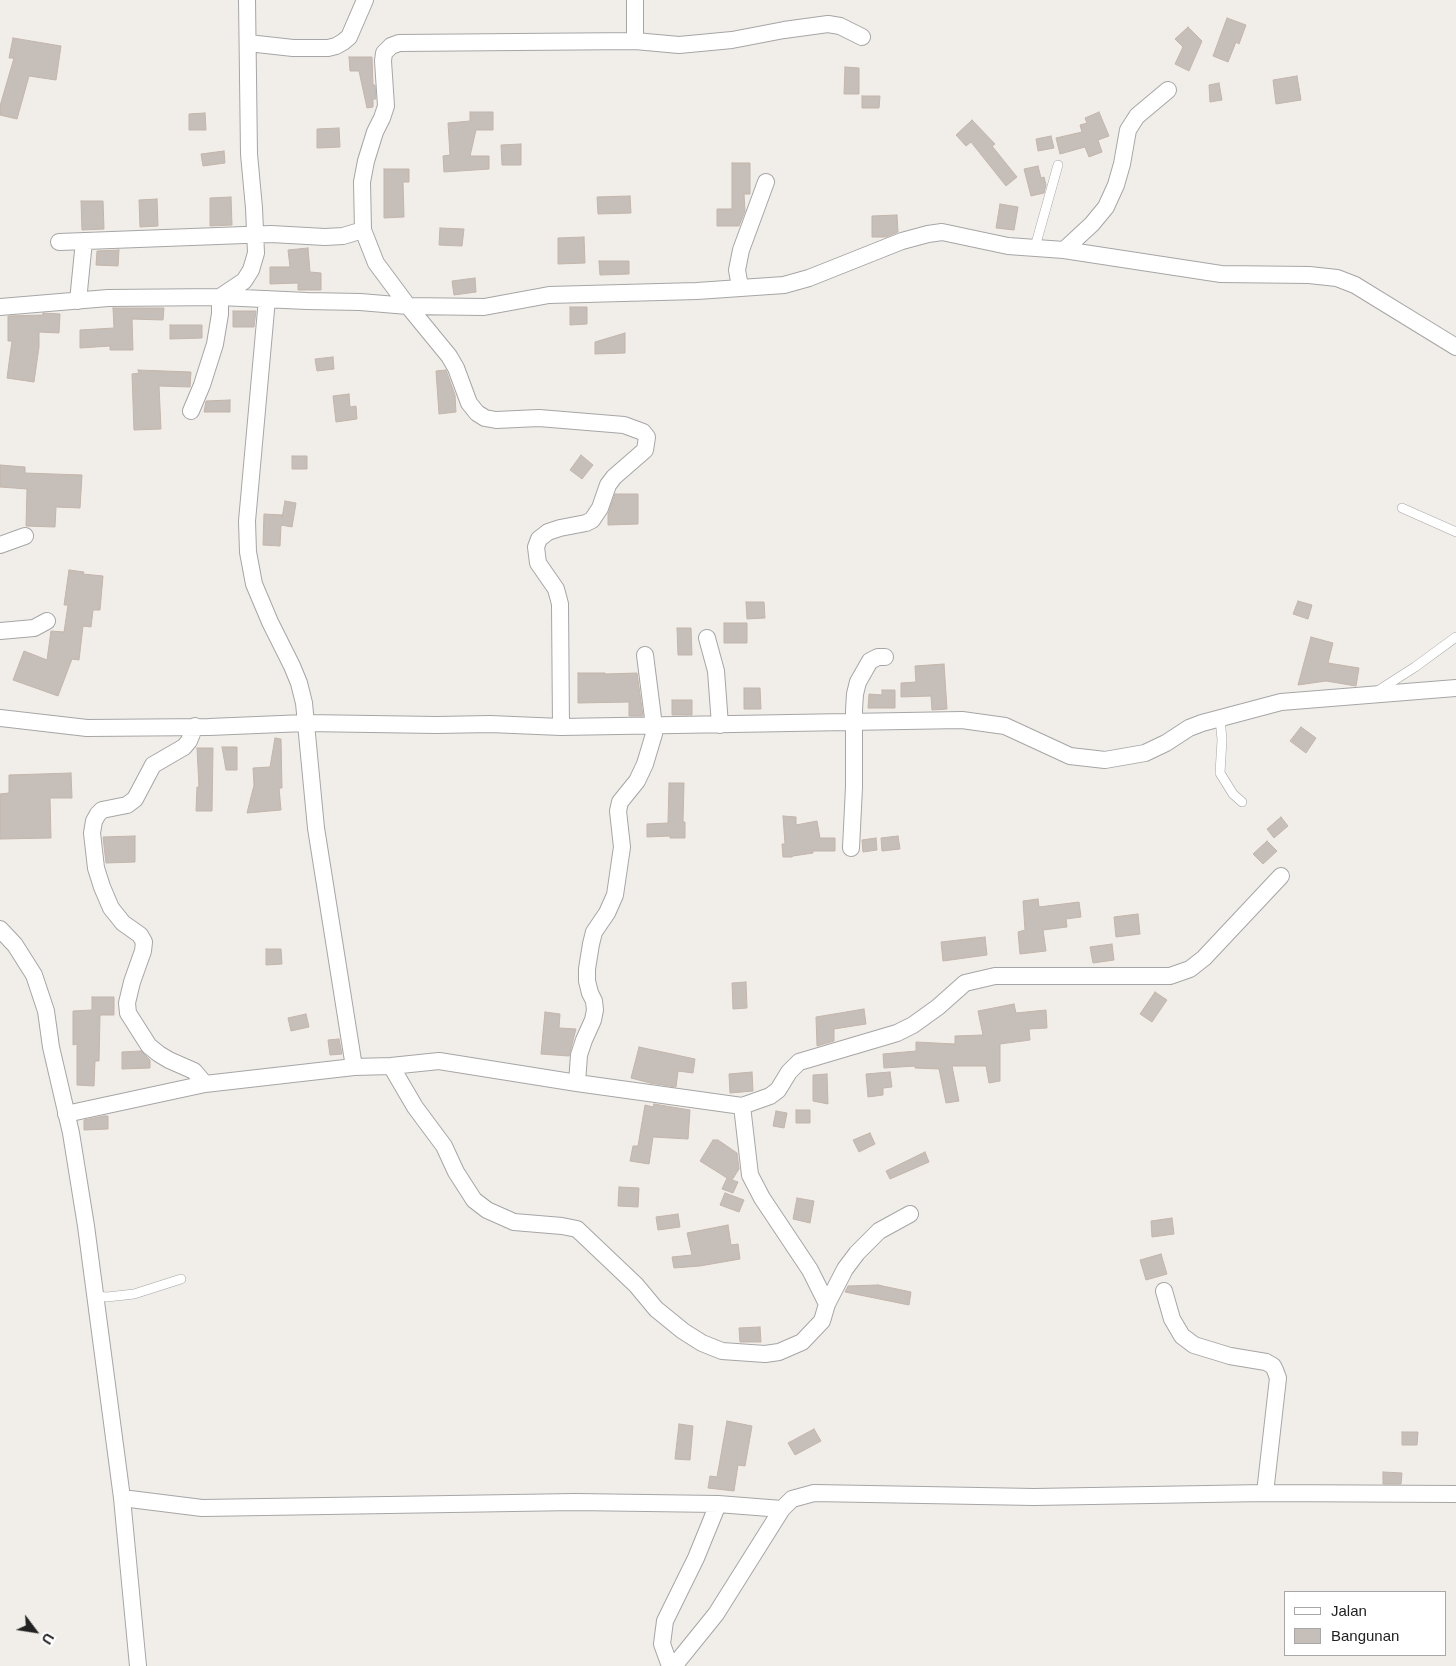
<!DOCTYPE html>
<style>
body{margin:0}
#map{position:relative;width:1456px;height:1666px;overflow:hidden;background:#f1eee9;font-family:Arial,sans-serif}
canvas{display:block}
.legend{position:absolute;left:1284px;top:1591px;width:162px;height:65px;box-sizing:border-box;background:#fff;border:1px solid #a7a7a7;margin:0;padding:6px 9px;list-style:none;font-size:15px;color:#222}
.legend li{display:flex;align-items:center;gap:10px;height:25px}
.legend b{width:25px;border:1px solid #a7a7a7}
.north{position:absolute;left:10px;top:1606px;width:50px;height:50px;-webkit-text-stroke:4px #fff;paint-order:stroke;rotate:121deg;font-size:14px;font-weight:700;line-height:20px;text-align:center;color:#222}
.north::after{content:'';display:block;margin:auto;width:18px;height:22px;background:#222;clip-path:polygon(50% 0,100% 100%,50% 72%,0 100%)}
</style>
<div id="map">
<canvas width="1456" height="1666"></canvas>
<ul class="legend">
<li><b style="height:6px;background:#fff"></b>Jalan</li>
<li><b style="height:14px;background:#c6beb8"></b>Bangunan</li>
</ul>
<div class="north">U</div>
</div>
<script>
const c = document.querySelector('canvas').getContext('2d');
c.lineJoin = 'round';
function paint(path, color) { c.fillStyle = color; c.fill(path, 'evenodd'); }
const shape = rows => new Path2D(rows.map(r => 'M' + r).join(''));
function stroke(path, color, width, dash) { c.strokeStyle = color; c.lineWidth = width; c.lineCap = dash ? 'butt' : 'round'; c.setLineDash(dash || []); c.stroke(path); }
const building = shape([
 [1227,18,1246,25,1239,44,1236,42,1228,62,1213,56,1227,18],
 [1188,27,1202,41,1189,71,1175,64,1183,47,1175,39,1188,27],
 [13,38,61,46,56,80,29,76,17,119,0,115,0,106,14,58,9,58,13,38],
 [349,57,372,57,373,85,375,85,376,99,373,99,373,107,367,108,359,71,350,71,349,57],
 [845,67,859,68,859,94,844,94,845,67],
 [1297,76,1301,100,1276,104,1273,80,1297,76],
 [1219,83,1222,100,1210,102,1209,85,1219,83],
 [862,96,880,96,879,108,862,108,862,96],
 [470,112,493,112,493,130,476,130,470,156,489,156,489,169,444,172,443,156,450,155,448,123,470,121,470,112],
 [1099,112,1109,136,1098,140,1102,152,1089,157,1085,147,1060,154,1056,138,1082,132,1080,125,1087,123,1085,118,1099,112],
 [205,113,206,130,189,130,189,114,205,113],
 [972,120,995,144,992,146,1017,177,1006,186,971,142,966,146,956,135,972,120],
 [339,128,340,147,317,148,317,129,339,128],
 [1051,136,1054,148,1038,151,1036,139,1051,136],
 [521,144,521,165,502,165,501,145,521,144],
 [224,151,225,163,203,166,201,154,224,151],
 [732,163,750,163,750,194,744,194,745,211,739,226,717,226,717,209,732,209,732,163],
 [1038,166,1041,178,1044,177,1046,185,1044,193,1031,196,1024,169,1038,166],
 [384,169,409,169,409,182,403,182,404,217,384,218,384,169],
 [630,196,631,213,598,214,597,197,630,196],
 [231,197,232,225,210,226,210,198,231,197],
 [157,199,158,226,140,227,139,200,157,199],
 [81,201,103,201,104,229,82,230,81,201],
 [1000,204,1018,207,1014,230,996,228,1000,204],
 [897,215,898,232,886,237,872,237,872,216,897,215],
 [440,228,464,229,462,246,439,245,440,228],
 [584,237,585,263,558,264,558,238,584,237],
 [308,248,310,272,321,273,321,290,298,290,298,283,270,284,270,267,290,267,288,250,308,248],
 [119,250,118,266,96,265,97,251,119,250],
 [599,261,629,261,629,274,600,275,599,261],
 [475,278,476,292,454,295,452,281,475,278],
 [570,307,587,307,587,324,570,325,570,307],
 [113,308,164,308,163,320,132,319,133,350,110,350,110,346,80,348,80,330,114,328,113,308],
 [233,311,256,311,254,327,233,327,233,311],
 [43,313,60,314,59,333,39,332,39,347,34,382,7,378,12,341,8,341,8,316,43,315,43,313],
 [170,325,202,325,202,338,170,339,170,325],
 [625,333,625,353,595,354,595,342,625,333],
 [333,357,334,369,317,371,315,359,333,357],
 [138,370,191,372,190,387,159,386,161,429,134,430,132,374,139,373,138,370],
 [446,370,455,395,456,412,439,414,436,371,446,370],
 [349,394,350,407,356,406,357,419,336,422,333,396,349,394],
 [230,400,230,412,204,412,206,401,230,400],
 [581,455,593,465,582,479,570,470,581,455],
 [292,456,307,456,307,469,292,469,292,456],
 [0,465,25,467,25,473,82,475,80,508,56,507,55,527,26,526,27,489,0,487,0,465],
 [615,494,638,494,638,524,608,525,608,514,615,494],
 [285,501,296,503,292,527,281,525,280,546,263,545,264,514,282,515,282,518,285,501],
 [69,570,84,572,83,574,103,576,100,610,93,610,91,627,83,626,79,660,72,659,58,696,13,680,24,651,47,660,51,631,64,632,68,605,64,605,69,570],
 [1298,601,1312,605,1308,619,1293,614,1298,601],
 [746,602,764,602,765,618,747,619,746,602],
 [724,623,747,623,747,643,724,643,724,623],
 [677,628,691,628,692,655,678,655,677,628],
 [1311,637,1333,643,1328,663,1359,668,1356,686,1326,681,1298,685,1311,637],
 [944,664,947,709,932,710,931,696,901,697,901,683,916,682,915,666,944,664],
 [578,673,605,673,605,674,637,673,643,716,629,716,629,702,578,703,578,673],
 [744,688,760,688,761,709,744,709,744,688],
 [882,690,895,690,895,708,868,708,869,694,882,695,882,690],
 [672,700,692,700,692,715,672,715,672,700],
 [1301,727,1316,738,1306,753,1290,741,1301,727],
 [275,738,281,739,282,788,279,788,281,810,247,813,254,785,253,768,270,767,275,738],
 [222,747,237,747,237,770,226,770,222,747],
 [197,748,213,748,212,811,196,811,197,787,199,787,197,748],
 [71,773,72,798,50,798,51,838,0,839,0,794,9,793,9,775,71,773],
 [669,783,684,783,683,822,685,822,685,838,670,838,670,836,647,837,647,824,668,823,669,783],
 [783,816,796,817,796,825,817,821,820,838,835,838,835,851,813,851,813,853,793,856,792,857,783,857,782,844,785,844,783,816],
 [1281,817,1288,826,1274,838,1267,829,1281,817],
 [135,836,135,862,106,863,103,837,135,836],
 [898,836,900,849,882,851,881,838,898,836],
 [876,838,877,850,863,852,862,840,876,838],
 [1267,841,1277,851,1263,864,1253,854,1267,841],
 [1038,899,1039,907,1079,902,1081,917,1066,919,1067,927,1043,930,1046,951,1020,954,1018,932,1025,930,1023,901,1038,899],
 [1138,914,1140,934,1116,937,1114,917,1138,914],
 [985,937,987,955,943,961,941,942,985,937],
 [1112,944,1114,960,1093,963,1090,947,1112,944],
 [266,949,281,949,282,964,266,965,266,949],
 [746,982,747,1008,733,1009,732,983,746,982],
 [1155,992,1167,1000,1152,1022,1140,1014,1155,992],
 [92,997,114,997,114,1015,100,1015,99,1061,95,1061,94,1086,77,1085,77,1044,73,1045,73,1011,92,1010,92,997],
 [1014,1004,1016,1013,1046,1010,1047,1028,1029,1029,1030,1040,1000,1044,1000,1081,989,1083,986,1066,952,1066,959,1101,946,1103,939,1069,915,1068,915,1066,884,1068,883,1054,916,1051,916,1042,955,1044,955,1036,983,1035,978,1011,1014,1004],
 [864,1009,866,1024,834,1029,834,1041,817,1046,816,1017,864,1009],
 [545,1012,560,1014,559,1028,576,1029,569,1056,541,1054,545,1012],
 [306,1014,309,1027,291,1031,288,1018,306,1014],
 [339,1039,342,1054,330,1055,328,1040,339,1039],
 [639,1047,695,1059,693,1073,678,1071,676,1087,650,1083,631,1078,639,1047],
 [141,1051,150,1060,150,1068,122,1069,122,1052,141,1051],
 [752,1072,753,1091,730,1093,729,1074,752,1072],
 [890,1072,892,1087,883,1088,883,1095,868,1097,866,1074,890,1072],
 [827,1074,828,1104,813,1101,813,1075,827,1074],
 [654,1104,690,1110,688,1139,653,1137,649,1164,630,1161,633,1146,638,1146,645,1105,653,1107,654,1104],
 [796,1110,810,1110,810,1123,796,1123,796,1110],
 [776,1111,787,1113,784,1128,773,1126,776,1111],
 [104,1116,108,1116,108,1129,84,1130,84,1120,104,1116],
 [870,1133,875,1144,859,1152,853,1140,870,1133],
 [713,1140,718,1140,737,1153,739,1169,732,1180,738,1182,733,1193,722,1189,727,1178,700,1161,713,1140],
 [925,1152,929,1162,890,1179,886,1171,925,1152],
 [619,1187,639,1188,638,1207,618,1206,619,1187],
 [725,1193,744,1200,739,1212,720,1205,725,1193],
 [797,1198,814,1201,810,1223,793,1219,797,1198],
 [678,1214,680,1227,658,1230,656,1217,678,1214],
 [1172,1218,1174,1234,1152,1237,1151,1221,1172,1218],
 [728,1225,731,1245,738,1244,740,1259,700,1266,674,1268,672,1257,692,1255,687,1233,728,1225],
 [1161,1254,1167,1274,1146,1280,1140,1260,1161,1254],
 [878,1285,911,1292,909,1305,845,1292,848,1286,878,1285],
 [760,1327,761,1342,740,1342,739,1328,760,1327],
 [727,1421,752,1426,745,1466,738,1465,734,1491,708,1488,710,1476,717,1477,727,1421],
 [679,1424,693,1426,690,1460,675,1459,679,1424],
 [814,1429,821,1441,795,1455,788,1443,814,1429],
 [1402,1432,1418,1432,1417,1445,1402,1445,1402,1432],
 [1383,1472,1402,1473,1401,1484,1383,1484,1383,1472]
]);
const service = shape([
 [1035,247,1058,165],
 [1402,508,1456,532],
 [1376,692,1415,667,1456,637],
 [1220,718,1222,740,1220,773,1233,794,1242,802],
 [95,1296,107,1297,134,1294,181,1279]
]);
const minor = shape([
 [635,0,635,41],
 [248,43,293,48,328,48,336,46,343,42,349,37,365,0],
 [59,242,271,234,325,237,343,236,363,230],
 [1064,250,1092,224,1106,207,1116,185,1122,164,1128,130,1137,116,1168,90],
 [740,287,737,270,741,250,766,182],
 [267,299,247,521,248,552,254,584,270,622,292,666,299,683,304,703,316,828,354,1067],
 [78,301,84,241],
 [0,307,108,298,220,297,307,301,360,302,408,306,484,307,549,295,697,291,784,285,809,278,902,241,928,234,942,232,1008,246,1064,250,1221,274,1309,275,1337,278,1355,285,1456,347],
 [191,411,202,385,215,344,220,314,220,297,244,281,251,270,256,253,254,208,249,154,247,0],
 [0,545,25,536],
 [0,631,34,628,47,621],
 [707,638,716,671,720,725],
 [0,718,87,728,209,727,305,723,437,725,490,724,561,727,962,720,1005,726,1070,756,1105,760,1145,753,1166,743,1189,728,1202,723,1281,702,1456,688],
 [195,726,189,741,184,747,153,765,135,799,127,805,102,810,98,814,94,821,92,833,96,868,102,887,111,908,123,923,140,935,144,942,143,951,132,982,127,1003,128,1013,149,1046,159,1054,169,1060,194,1071,205,1084],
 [561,727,560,604,556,589,538,563,536,547,539,539,548,532,560,528,586,523,592,520,600,508,608,485,614,477,645,450,647,437,643,432,624,425,539,418,496,420,485,418,477,413,469,403,456,368,449,356,408,306,376,263,363,230,362,182,366,161,375,132,382,118,386,106,383,61,384,53,391,46,399,43,635,41,679,45,732,40,784,30,828,24,840,26,862,37],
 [851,848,854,787,854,710,855,694,858,682,870,661,878,657,885,657],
 [0,929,15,945,34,975,46,1011,51,1047,71,1133,86,1226,122,1498,138,1666],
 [391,1066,415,1107,444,1146,456,1172,474,1200,487,1210,514,1222,562,1226,577,1229,636,1285,656,1309,683,1331,702,1343,722,1351,765,1354,779,1352,802,1342,822,1321,827,1304,845,1269,857,1253,879,1231,910,1214],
 [577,1083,579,1055,584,1040,593,1020,595,1010,594,1001,590,993,587,981,587,969,591,944,594,932,607,913,615,895,622,847,618,811,620,802,637,781,645,764,654,734,654,726,645,655],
 [742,1106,750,1175,762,1198,810,1270,827,1304],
 [66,1114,205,1084,354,1067,391,1066,439,1061,577,1083,742,1106,770,1096,778,1090,789,1072,799,1062,897,1033,913,1025,938,1007,965,983,995,976,1170,976,1190,969,1204,958,1281,876],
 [1164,1291,1172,1319,1182,1336,1194,1345,1230,1356,1266,1362,1273,1366,1275,1370,1278,1378,1265,1493],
 [122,1498,202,1508,575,1502,718,1504,782,1509],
 [670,1666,662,1644,665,1621,696,1558,718,1504],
 [674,1666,716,1614,782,1509,792,1499,814,1493,1034,1497,1265,1493,1456,1494]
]);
paint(building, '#c6beb8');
stroke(building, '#c3b5ab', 1);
stroke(service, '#a6a6a6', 10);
stroke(minor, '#a6a6a6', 18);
stroke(service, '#fff', 9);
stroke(minor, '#fff', 16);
</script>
